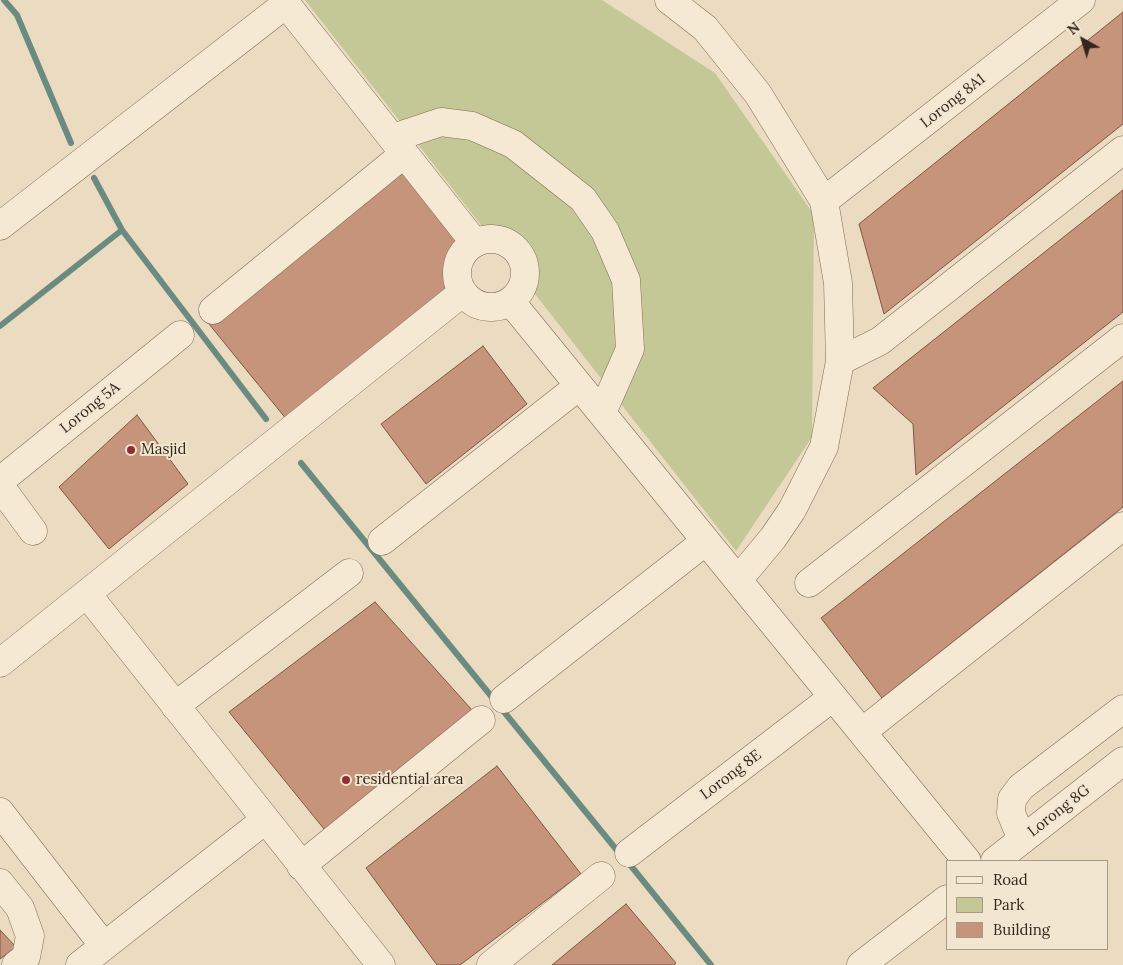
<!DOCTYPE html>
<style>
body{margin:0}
#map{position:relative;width:1123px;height:965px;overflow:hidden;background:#eadbc1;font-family:Lora,serif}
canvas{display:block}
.legend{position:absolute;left:946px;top:860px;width:162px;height:90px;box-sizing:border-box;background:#f2e6d0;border:1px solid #a69988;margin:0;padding:6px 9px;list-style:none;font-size:15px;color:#33261d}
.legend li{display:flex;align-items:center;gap:10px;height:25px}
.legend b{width:25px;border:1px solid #a69988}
.north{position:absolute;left:1058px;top:15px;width:50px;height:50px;-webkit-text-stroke:4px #f2e6d0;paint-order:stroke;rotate:321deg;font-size:14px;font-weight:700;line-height:20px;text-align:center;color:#33261d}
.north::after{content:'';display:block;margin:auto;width:18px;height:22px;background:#33261d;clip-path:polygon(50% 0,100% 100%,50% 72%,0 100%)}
</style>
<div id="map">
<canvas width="1123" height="965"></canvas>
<ul class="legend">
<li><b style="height:6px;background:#f6e9d3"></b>Road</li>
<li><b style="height:14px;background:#c4c796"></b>Park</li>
<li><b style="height:14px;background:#c6947a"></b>Building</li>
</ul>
<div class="north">N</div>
</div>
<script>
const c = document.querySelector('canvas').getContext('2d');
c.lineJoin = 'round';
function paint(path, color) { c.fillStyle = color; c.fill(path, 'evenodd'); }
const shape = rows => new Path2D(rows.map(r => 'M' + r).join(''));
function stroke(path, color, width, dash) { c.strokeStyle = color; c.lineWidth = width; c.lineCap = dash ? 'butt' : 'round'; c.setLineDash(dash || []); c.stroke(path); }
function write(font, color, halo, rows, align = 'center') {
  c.font = font + ' Lora,serif'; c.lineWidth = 4; c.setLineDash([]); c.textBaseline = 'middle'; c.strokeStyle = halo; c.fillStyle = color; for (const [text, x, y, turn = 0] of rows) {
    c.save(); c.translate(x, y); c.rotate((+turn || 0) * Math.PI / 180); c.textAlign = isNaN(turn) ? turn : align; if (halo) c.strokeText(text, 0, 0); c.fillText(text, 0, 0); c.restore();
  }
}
const green = shape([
 [305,0,602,0,715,73,814,215,812,437,736,551]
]);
const stream = shape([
 [4,0,17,15,71,143],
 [94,178,122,230,266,419],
 [0,326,122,230],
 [301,463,620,854],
 [627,861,711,965]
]);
const building = shape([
 [1123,12,1123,124,884,314,859,224,1123,12],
 [403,168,462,235,447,292,287,420,209,324,403,168],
 [1123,190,1123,312,916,475,913,424,873,388,1123,190],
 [483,346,527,404,426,484,381,424,483,346],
 [1123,381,1123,507,882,698,821,618,1123,381],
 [137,415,188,484,109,549,59,487,137,415],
 [375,602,481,720,333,840,229,712,375,602],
 [497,766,581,874,460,965,437,965,366,868,497,766],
 [626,904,676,963,674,965,552,965,626,904],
 [0,930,16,947,0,959,0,930]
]);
const minor = shape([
 [283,0,475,243],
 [669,0,705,28,758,94,824,201,838,283,840,361,824,447,792,510,773,538,738,580],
 [393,138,441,122,472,126,513,144,583,199,605,231,626,280,630,349,602,413],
 [824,201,1081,0],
 [0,226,286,4],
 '457 273a34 34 0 1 1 68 0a34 34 0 1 1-68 0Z',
 [511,302,967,861],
 [213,310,404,154],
 [840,361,880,341,1123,150],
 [0,481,180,335],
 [0,486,33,531],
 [382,541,579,386],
 [809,583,1123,338],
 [87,594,381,965],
 [0,663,462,293],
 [504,699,706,541],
 [175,706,349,573],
 [862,732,1123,526],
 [0,812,104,946],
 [1022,840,1011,813,1012,799,1021,787,1123,709],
 [629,853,833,697],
 [995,861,1123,761],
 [301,866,481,720],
 [0,883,20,908,30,936,26,957,16,965],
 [80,965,265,820],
 [491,965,601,876],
 [861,965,947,899]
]);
const markers = [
 [131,450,5,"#8d2f35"],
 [346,780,5,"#8d2f35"]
];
const streetNames = [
 ["Lorong 8A1",953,101,-38],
 ["Lorong 5A",90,408,-39],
 ["Lorong 8E",731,775,-37],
 ["Lorong 8G",1059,811,-38]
];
const poiNames = [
 ["Masjid",141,450],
 ["residential area",356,780]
];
paint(green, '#c4c796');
stroke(stream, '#6b8a80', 6);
paint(building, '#c6947a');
stroke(building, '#805642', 1);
stroke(minor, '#826d5a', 29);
stroke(minor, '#f6e9d3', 28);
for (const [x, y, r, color] of markers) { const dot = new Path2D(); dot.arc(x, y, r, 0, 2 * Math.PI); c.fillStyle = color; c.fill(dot); stroke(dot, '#f2e6d0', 2); }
write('15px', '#33261d', '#f2e6d0', streetNames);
write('15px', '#33261d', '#f2e6d0', poiNames, 'left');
</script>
